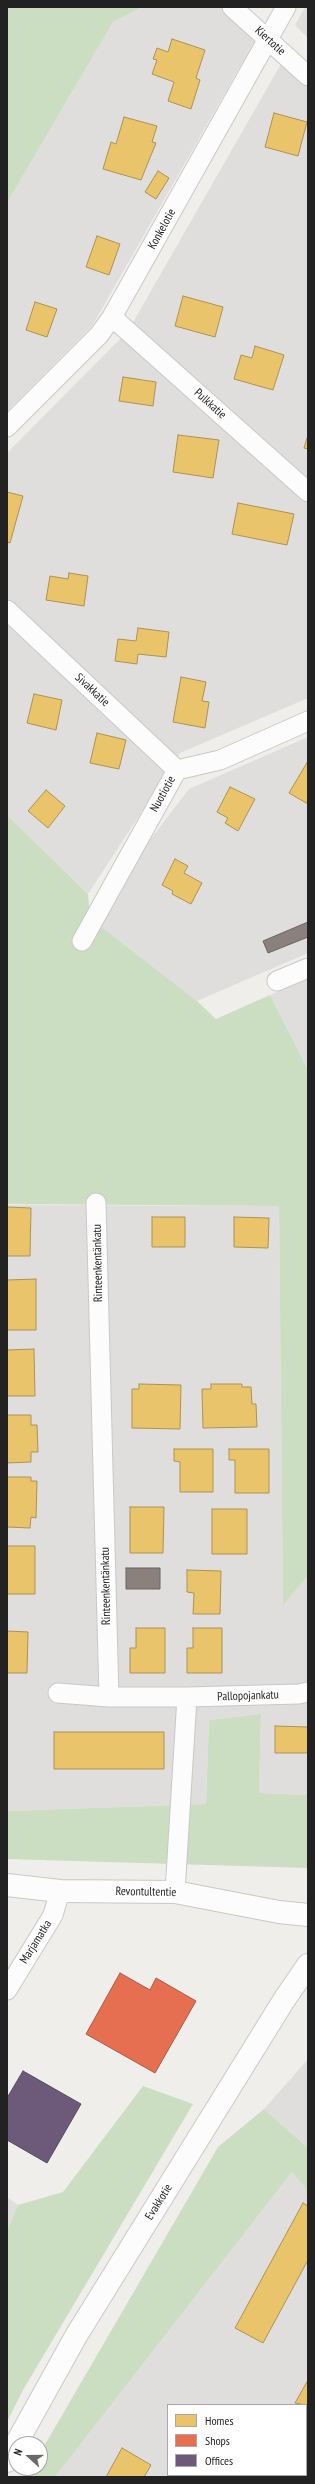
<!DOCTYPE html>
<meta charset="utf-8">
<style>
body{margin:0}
#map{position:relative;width:315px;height:2484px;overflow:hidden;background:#f0eeeb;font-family:"PT Sans Narrow",sans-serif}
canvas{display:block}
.frame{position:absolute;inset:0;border:8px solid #222;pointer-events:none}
.legend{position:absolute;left:167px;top:2404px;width:140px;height:72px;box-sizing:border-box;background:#fff;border:1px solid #a7a7a7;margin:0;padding:5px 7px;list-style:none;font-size:12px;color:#222}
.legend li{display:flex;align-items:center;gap:8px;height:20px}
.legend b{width:20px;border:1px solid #a7a7a7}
.north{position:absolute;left:8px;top:2436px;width:40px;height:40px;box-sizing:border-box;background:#fff;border:1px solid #a7a7a7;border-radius:50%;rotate:291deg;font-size:11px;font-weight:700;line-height:16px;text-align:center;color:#222}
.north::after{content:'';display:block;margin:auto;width:14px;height:18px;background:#6a6968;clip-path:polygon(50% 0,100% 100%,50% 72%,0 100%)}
</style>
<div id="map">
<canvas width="315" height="2484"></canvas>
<div class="frame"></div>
<ul class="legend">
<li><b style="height:11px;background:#e9c46a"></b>Homes</li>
<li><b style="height:11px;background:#e76f51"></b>Shops</li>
<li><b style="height:11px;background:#6d597a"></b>Offices</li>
</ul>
<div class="north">N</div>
</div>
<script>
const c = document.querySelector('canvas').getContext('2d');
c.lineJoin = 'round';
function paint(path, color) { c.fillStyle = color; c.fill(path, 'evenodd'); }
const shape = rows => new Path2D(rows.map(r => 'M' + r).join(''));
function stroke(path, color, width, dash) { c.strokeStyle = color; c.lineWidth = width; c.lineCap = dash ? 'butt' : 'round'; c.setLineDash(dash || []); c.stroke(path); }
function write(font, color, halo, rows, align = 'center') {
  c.font = font + ' "PT Sans Narrow",sans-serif'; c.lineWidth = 4; c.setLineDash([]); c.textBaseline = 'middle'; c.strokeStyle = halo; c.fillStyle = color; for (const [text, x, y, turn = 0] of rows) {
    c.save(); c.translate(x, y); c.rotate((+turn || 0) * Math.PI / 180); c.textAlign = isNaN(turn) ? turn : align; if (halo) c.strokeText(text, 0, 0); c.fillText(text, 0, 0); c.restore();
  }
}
const residential = shape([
 [142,7,227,7,258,35,92,326,7,412,7,203,113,22],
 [305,7,308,7,308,38,295,25],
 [281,64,308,88,308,698,180,753,88,894,7,815,7,453,128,331],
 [308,737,308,953,197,1001,90,918,189,789],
 [308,979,308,1070,270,995],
 [7,1205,279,1206,283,1604,308,1576,308,1795,259,1793,261,1714,209,1720,206,1804,7,1811],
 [308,2059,308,2148,264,2109],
 [292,2172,308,2191,308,2477,55,2477],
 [168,2405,306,2405,306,2475,168,2475],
 [7,2197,18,2205,7,2231]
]);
const forest = shape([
 [7,7,142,7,113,22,7,203],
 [7,815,88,894,90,918,197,1001,216,1019,270,995,308,1070,308,1576,283,1605,279,1206,7,1204],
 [261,1714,259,1793,308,1795,308,1868,7,1859,7,1811,206,1804,209,1720],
 [143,2086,193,2104,23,2390,7,2422,7,2231,18,2205,63,2192],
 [264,2109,308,2148,308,2191,292,2172,55,2477,30,2477,34,2468,40,2468,40,2454,43,2448,218,2147]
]);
const homes = shape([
 [172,39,205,50,196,78,200,80,191,109,168,101,174,82,152,74,157,60,153,59,157,48,168,52,172,39],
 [274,113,307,122,298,156,265,147,274,113],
 [124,117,157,126,152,142,156,143,141,180,103,169,111,142,116,144,124,117],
 [158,171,169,178,156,199,145,192,158,171],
 [97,236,120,244,109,275,86,267,97,236],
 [183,296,223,307,215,337,175,326,183,296],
 [35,302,57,309,47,337,26,330,35,302],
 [255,346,284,355,273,390,234,379,241,355,252,358,255,346],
 [123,377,156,382,153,406,119,401,123,377],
 [178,435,219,440,213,478,173,472,178,435],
 [308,435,308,449,304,448,308,435],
 [7,492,23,496,10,543,7,542,7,492],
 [238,503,294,514,287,545,232,534,238,503],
 [69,573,88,576,84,606,46,600,50,576,68,579,69,573],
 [138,628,169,632,166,657,138,654,137,664,115,661,118,639,136,641,138,628],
 [181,677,206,682,202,701,209,702,205,728,173,722,181,677],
 [34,694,62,700,56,730,27,723,34,694],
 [97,733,126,740,119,769,90,763,97,733],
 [308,761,308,804,289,793,308,761],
 [230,787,255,799,238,831,225,823,228,818,217,812,230,787],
 [46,790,65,806,48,828,28,811,46,790],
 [175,859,188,866,184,873,202,883,191,904,172,894,173,891,162,885,175,859],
 [7,1207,31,1208,30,1256,7,1256,7,1207],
 [152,1217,185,1217,185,1247,152,1247,152,1217],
 [234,1217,269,1218,268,1248,234,1247,234,1217],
 [36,1279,36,1330,7,1330,7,1280,36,1279],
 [34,1349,35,1396,7,1396,7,1350,34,1349],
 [139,1384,181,1385,180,1429,132,1428,132,1389,139,1389,139,1384],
 [211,1384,242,1384,242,1387,251,1387,252,1404,256,1404,257,1427,203,1428,202,1389,211,1389,211,1384],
 [7,1415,31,1415,31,1425,37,1425,38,1452,31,1452,31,1462,7,1463,7,1415],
 [174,1449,213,1449,213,1492,180,1492,180,1462,174,1461,174,1449],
 [229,1449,269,1449,269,1493,235,1493,235,1460,229,1460,229,1449],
 [7,1477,31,1477,31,1481,37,1481,36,1518,31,1517,30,1528,7,1527,7,1477],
 [130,1507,164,1507,163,1553,130,1553,130,1507],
 [212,1509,247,1509,247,1554,212,1554,212,1509],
 [7,1546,35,1546,35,1594,7,1594,7,1546],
 [187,1570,221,1571,220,1614,193,1614,194,1593,187,1592,187,1570],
 [136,1628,165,1628,165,1673,130,1673,130,1648,136,1648,136,1628],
 [193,1628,222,1628,222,1673,187,1673,187,1648,193,1648,193,1628],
 [7,1631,28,1632,27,1673,7,1673,7,1631],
 [275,1726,308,1727,308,1753,275,1753,275,1726],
 [54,1732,164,1732,164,1769,54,1769,54,1732],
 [303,2203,308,2206,308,2260,263,2343,235,2328,303,2203],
 [308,2380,308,2411,306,2405,295,2403,308,2380],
 [122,2448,151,2465,144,2477,106,2477,122,2448],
 [306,2472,308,2477,288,2477,290,2475,306,2475,306,2472]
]);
const shops = shape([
 [120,1973,150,1990,156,1978,196,2001,155,2073,86,2034,120,1973]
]);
const offices = shape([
 [23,2071,81,2104,47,2163,7,2140,7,2098,23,2071]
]);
const industry = shape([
 [308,922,308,937,268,953,263,941,308,922],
 [126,1568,160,1568,160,1589,126,1589,126,1568]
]);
const minor = shape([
 [232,7,308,76],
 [112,317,308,492],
 [7,427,99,335,112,317,286,7],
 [7,610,177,770],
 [82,941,177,770,220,760,308,721],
 [277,981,308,968],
 [96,1203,109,1697,187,1697,175,1892],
 [58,1693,109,1697],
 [187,1697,299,1694,308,1692],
 [7,1990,53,1915,60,1891]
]);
const tertiary = shape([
 [7,1885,60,1891,175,1892,279,1912,308,1915],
 [16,2444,76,2336,284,2000,308,1965],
 [7,2461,16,2445]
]);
const streetNames = [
 ["Kiertotie",270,41,42],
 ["Konkelotie",162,229,-61],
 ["Pulkkatie",210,404,42],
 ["Sivakkatie",92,690,43],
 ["Nuotiotie",163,794,-61],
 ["Rinteenkentänkatu",98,1263,-91],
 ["Rinteenkentänkatu",106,1586,-91],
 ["Pallopojankatu",248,1696,-2],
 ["Revontultentie",146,1892,1],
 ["Marjamatka",36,1942,-58],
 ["Evakkotie",159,2202,-58]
];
paint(residential, '#dfdedc');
paint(forest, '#cbdec1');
paint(homes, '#e9c46a');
stroke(homes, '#ad9354', 1);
paint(shops, '#e76f51');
stroke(shops, '#ac5843', 1);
paint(offices, '#6d597a');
stroke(offices, '#564860', 1);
paint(industry, '#8a817c');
stroke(industry, '#6b6461', 1);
stroke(minor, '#c9c8c7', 21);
stroke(tertiary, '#c9c8c7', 24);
stroke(minor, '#fdfcfc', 19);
stroke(tertiary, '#fdfcfc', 22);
write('12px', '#222', '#fff', streetNames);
</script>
